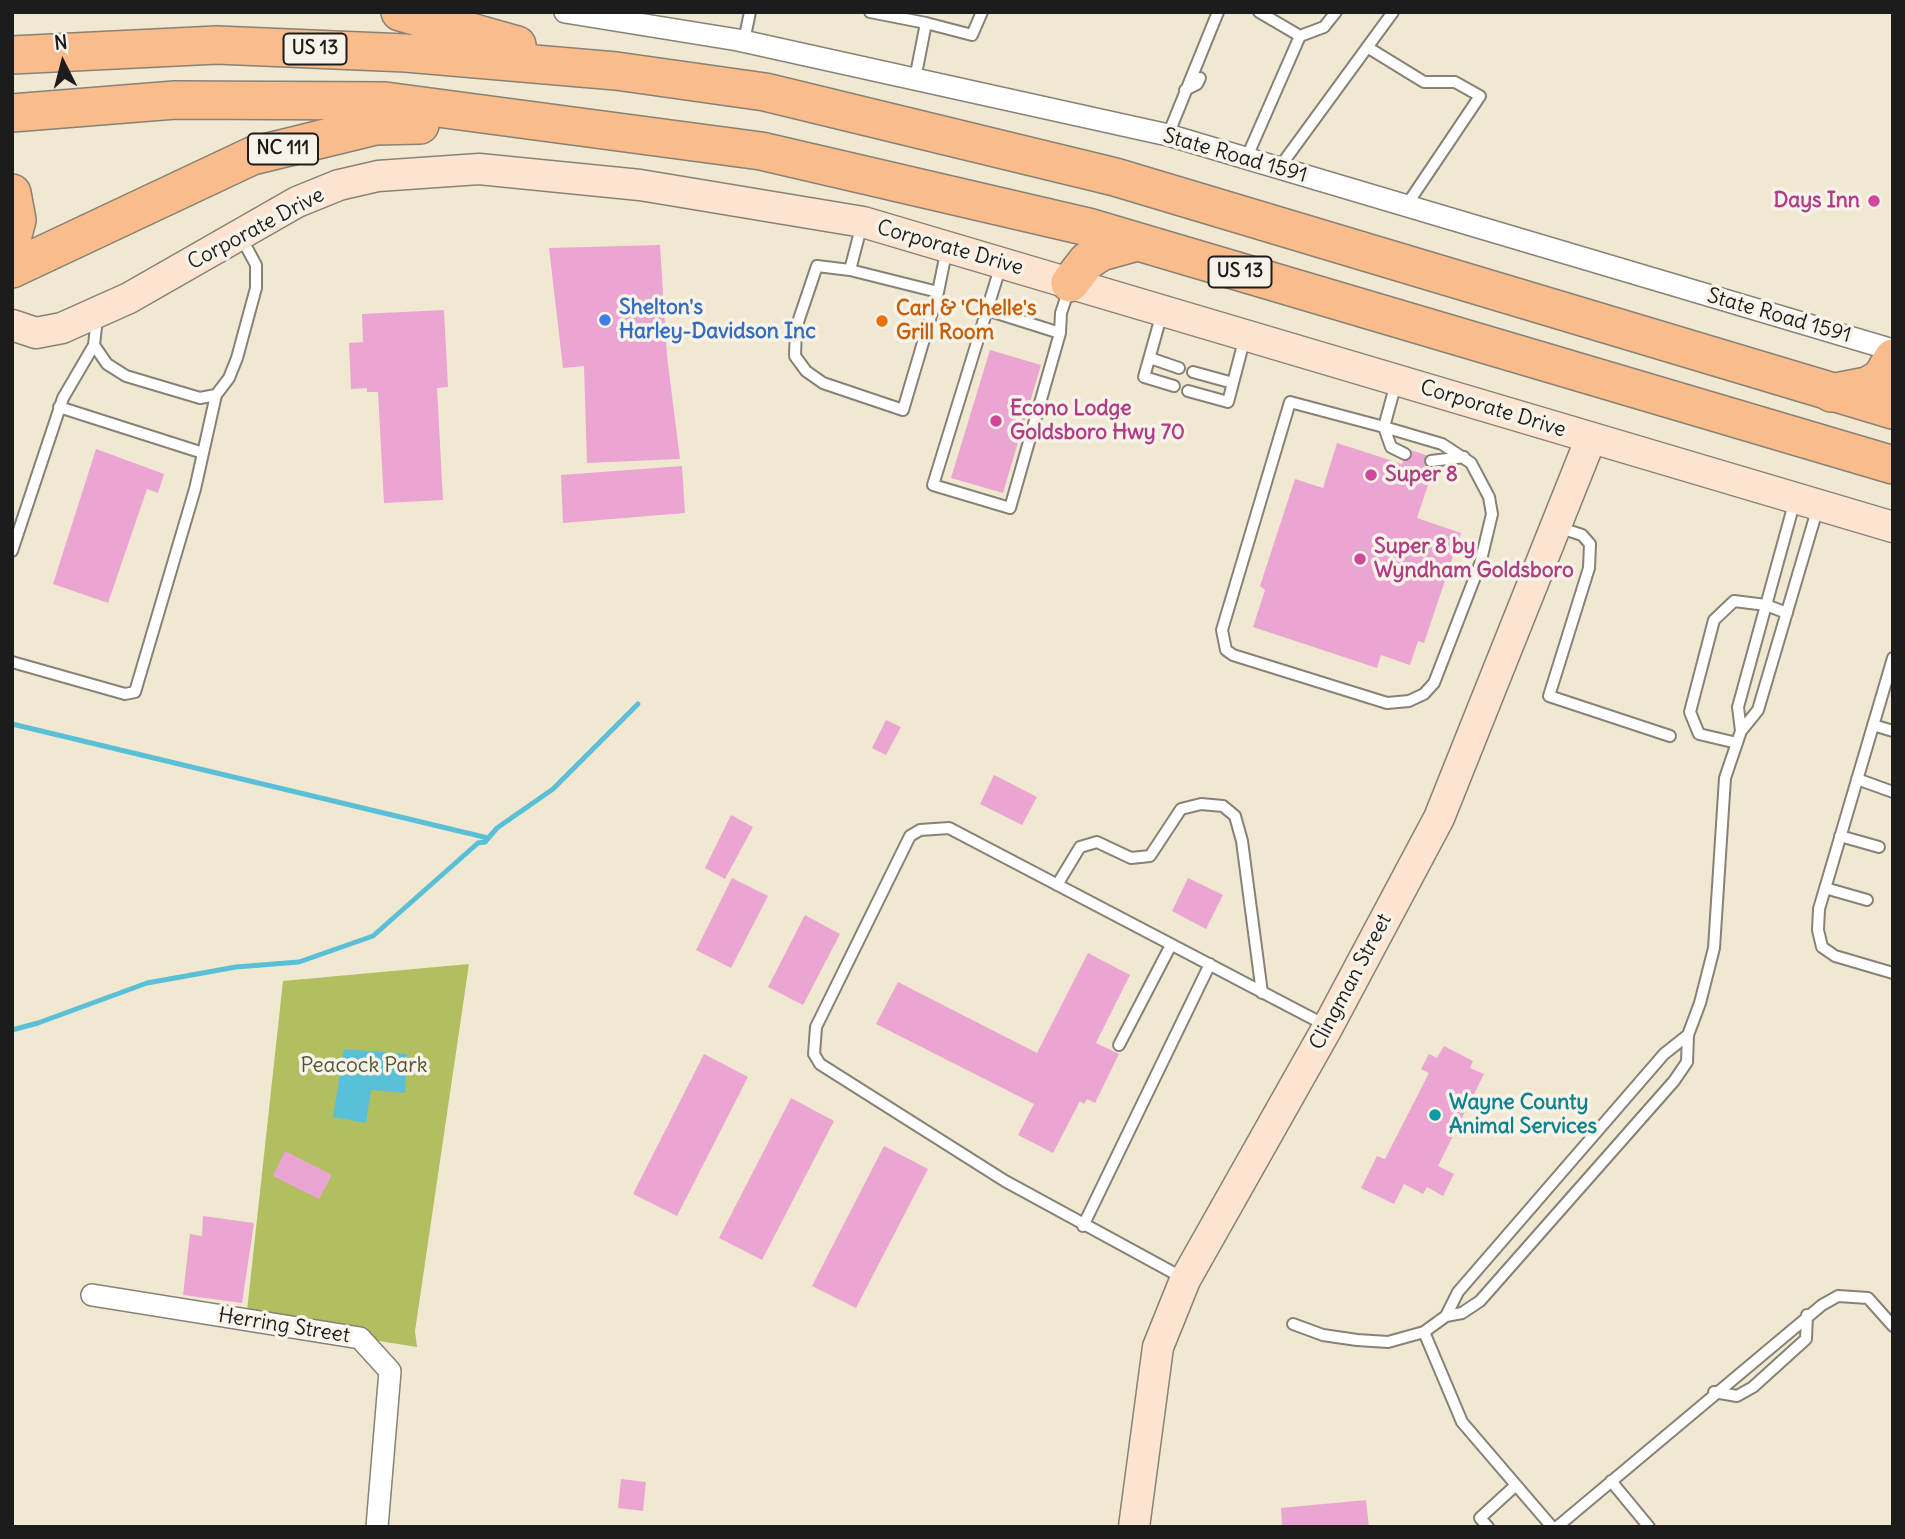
<!DOCTYPE html>
<style>
body{margin:0}
#map{position:relative;width:1905px;height:1539px;overflow:hidden;background:#f1e8d2;font-family:Delius,sans-serif}
canvas{display:block}
.frame{position:absolute;inset:0;border:14px solid #1c1c1c;pointer-events:none}
.north{position:absolute;left:28px;top:28px;width:70px;height:70px;-webkit-text-stroke:5px #f7f3e8;paint-order:stroke;rotate:354deg;font-size:19px;font-weight:700;line-height:28px;text-align:center;color:#1c1c1c}
.north::after{content:'';display:block;margin:auto;width:24px;height:32px;background:#1c1c1c;clip-path:polygon(50% 0,100% 100%,50% 72%,0 100%)}
</style>
<div id="map">
<canvas width="1905" height="1539"></canvas>
<div class="frame"></div>
<div class="north">N</div>
</div>
<script>
const c = document.querySelector('canvas').getContext('2d');
c.lineJoin = 'round';
function paint(path, color) { c.fillStyle = color; c.fill(path, 'evenodd'); }
const shape = rows => new Path2D(rows.map(r => 'M' + r).join(''));
function stroke(path, color, width, dash) { c.strokeStyle = color; c.lineWidth = width; c.lineCap = dash ? 'butt' : 'round'; c.setLineDash(dash || []); c.stroke(path); }
function write(font, color, halo, rows, align = 'center') {
  c.font = font + ' Delius,sans-serif'; c.lineWidth = 7; c.setLineDash([]); c.textBaseline = 'middle'; c.strokeStyle = halo; c.fillStyle = color; for (const [text, x, y, turn = 0] of rows) {
    c.save(); c.translate(x, y); c.rotate((+turn || 0) * Math.PI / 180); c.textAlign = isNaN(turn) ? turn : align; if (halo) c.strokeText(text, 0, 0); c.fillText(text, 0, 0); c.restore();
  }
}
const green = shape([
 [469,964,415,1331,417,1347,246,1320,283,981]
]);
const water = shape([
 [344,1049,407,1054,405,1093,371,1090,366,1123,333,1117]
]);
const stream = shape([
 [12,724,488,838],
 [12,1030,38,1023,147,983,236,967,299,962,373,936,478,843,485,842,497,828,553,789,638,704]
]);
const building = shape([
 [660,245,667,356,680,459,587,463,584,366,563,368,549,248],
 [444,310,448,387,437,388,443,500,384,503,378,392,367,392,367,388,351,389,349,343,363,342,362,314],
 [990,350,1041,365,1003,493,951,478],
 [1337,443,1402,464,1407,449,1432,457,1427,471,1432,473,1417,518,1461,533,1424,643,1418,641,1410,665,1381,655,1377,668,1253,627,1265,590,1260,586,1295,479,1323,488],
 [96,449,164,474,158,493,147,489,108,603,53,584],
 [682,466,685,513,563,523,561,475],
 [886,720,901,727,886,755,872,748],
 [994,775,1037,797,1022,825,980,804],
 [731,815,753,827,725,879,705,868],
 [732,878,768,896,731,968,696,950],
 [1188,878,1223,895,1206,929,1172,911],
 [805,915,840,934,803,1005,768,987],
 [1088,953,1130,975,1096,1043,1119,1054,1095,1103,1087,1099,1084,1104,1080,1101,1053,1153,1018,1135,1034,1104,876,1024,898,982,1037,1053],
 [1444,1046,1473,1061,1470,1068,1484,1074,1438,1166,1454,1174,1443,1196,1427,1187,1423,1194,1404,1184,1394,1204,1361,1188,1377,1156,1385,1159,1429,1073,1421,1069,1429,1054,1437,1058],
 [704,1054,748,1077,677,1216,633,1194],
 [791,1098,834,1121,762,1260,719,1238],
 [884,1146,928,1169,856,1308,812,1286],
 [285,1151,332,1175,319,1199,273,1176],
 [203,1216,254,1223,242,1303,183,1295,190,1234,202,1236],
 [621,1479,646,1482,643,1511,618,1508],
 [1366,1500,1369,1527,1282,1527,1281,1508]
]);
const lane = shape([
 [870,12,926,23],
 [1259,12,1300,36],
 [744,41,750,12],
 [1367,47,1424,82,1455,82,1480,96,1406,206],
 [915,79,926,23,972,35,982,12],
 [1185,90,1197,84,1200,78],
 [1168,135,1218,12],
 [1246,159,1300,36,1324,27,1336,12],
 [1279,168,1393,12],
 [862,224,850,270,817,266,796,328,795,356,806,371,823,383,903,410,938,292,947,248],
 [1001,265,987,310,1060,333,1061,313,1069,289],
 [850,270,938,292],
 [987,310,933,485,1010,508,1060,333],
 [1162,313,1144,377,1174,386],
 [97,318,94,345,107,364,126,376,200,398,216,395,229,378,237,358,256,288,256,265,241,237],
 [1150,358,1179,368],
 [1193,372,1233,383],
 [1396,383,1384,427,1442,444,1471,463,1489,497,1492,514,1480,564,1434,683,1424,694,1409,701,1387,703,1233,655,1226,650,1222,630,1290,402,1384,427,1391,447,1405,454],
 [1188,391,1228,402,1245,337],
 [59,407,203,453],
 [1431,461,1464,457],
 [1558,527,1582,535,1590,544,1589,568,1549,696,1670,736],
 [12,551,63,398,94,345],
 [1893,658,1819,909,1818,930,1822,947,1835,956,1893,973],
 [12,662,125,694,135,692,195,489,216,395],
 [1873,725,1893,731],
 [1741,731,1738,707,1795,500],
 [1737,743,1699,734,1690,712,1714,620,1734,601,1766,605,1787,613],
 [1857,779,1893,792],
 [1840,836,1879,847],
 [1057,885,1080,847,1097,842,1131,858,1150,856,1181,809,1201,804,1223,806,1235,816,1242,841,1262,993],
 [1825,888,1867,900],
 [1688,1035,1700,1003,1714,948,1725,778,1741,731,1758,710,1818,507],
 [1119,1045,1171,945],
 [1083,1226,1210,964],
 [1183,1278,1005,1181,820,1064,814,1054,816,1027,910,836,920,830,949,828,1325,1025],
 [1293,1324,1323,1335,1357,1340,1388,1342,1424,1332,1462,1422,1552,1527],
 [1424,1332,1446,1316,1458,1292,1664,1054,1688,1035,1687,1062,1674,1081,1480,1301,1462,1313,1446,1316],
 [1714,1392,1737,1396,1753,1387,1806,1339,1807,1315],
 [1611,1481,1649,1527],
 [1488,1527,1480,1518,1516,1485],
 [1557,1527,1822,1305,1838,1296,1868,1298,1893,1326]
]);
const street = shape([
 [565,12,738,40,1168,135,1893,350],
 [92,1295,360,1338,390,1371,377,1527]
]);
const secondary = shape([
 [12,325,36,333,62,328,129,298,297,202,339,185,378,176,479,169,640,185,863,222,1893,527],
 [1134,1527,1158,1347,1185,1280,1325,1032,1439,818,1591,438]
]);
const highway = shape([
 [400,12,517,45],
 [12,55,217,45,406,53,616,71,765,92,1115,177,1893,410],
 [12,113,175,100,385,101,761,151,1088,227,1893,465],
 [12,193,17,220,12,239],
 [12,269,252,156,375,126,420,125],
 [1070,283,1087,261,1101,252,1137,242],
 [1831,393,1867,386,1881,378,1893,358]
]);
const markers = [
 [1874,201,7,"#d1479c"],
 [605,320,7,"#3f7fe0"],
 [882,321,7,"#e8710a"],
 [996,421,7,"#d1479c"],
 [1371,475,7,"#d1479c"],
 [1360,559,7,"#d1479c"],
 [1435,1115,7,"#0f9aa8"]
];
const shields = [
 [315,49,63],
 [283,149,70],
 [1240,272,63]
];
const shieldNames = [
 ["US 13",315,49],
 ["NC 111",283,149],
 ["US 13",1240,272]
];
const streetNames = [
 ["State Road 1591",1235,156,16],
 ["Corporate Drive",256,229,-28],
 ["Corporate Drive",950,248,16],
 ["State Road 1591",1779,316,16],
 ["Corporate Drive",1493,409,17],
 ["Clingman Street",1351,982,-62],
 ["Herring Street",284,1326,9]
];
const hotelNames = [
 ["Days Inn",1860,201,"right"],
 ["Econo Lodge",1010,409],
 ["Goldsboro Hwy 70",1010,433],
 ["Super 8",1385,475],
 ["Super 8 by",1374,547],
 ["Wyndham Goldsboro",1374,571]
];
const shopNames = [
 ["Shelton's",619,308],
 ["Harley-Davidson Inc",619,332]
];
const foodNames = [
 ["Carl & 'Chelle's",896,309],
 ["Grill Room",896,333]
];
const parkNames = [
 ["Peacock Park",364,1066]
];
const cultureNames = [
 ["Wayne County",1449,1103],
 ["Animal Services",1449,1127]
];
paint(green, '#b1bf61');
paint(water, '#5ac0d7');
stroke(stream, '#5ac0d7', 5);
paint(building, '#eba5d2');
stroke(lane, '#868277', 14);
stroke(street, '#868277', 24);
stroke(secondary, '#868277', 33);
stroke(highway, '#868277', 40);
stroke(lane, '#fff', 10);
stroke(street, '#fff', 21);
stroke(secondary, '#fde4d0', 30);
stroke(highway, '#f9bc8a', 37);
for (const [x, y, r, color] of markers) { const dot = new Path2D(); dot.arc(x, y, r, 0, 2 * Math.PI); c.fillStyle = color; c.fill(dot); stroke(dot, '#f7f3e8', 2.5); }
for (const [x, y, w] of shields) { const box = new Path2D(); box.roundRect(x - w / 2, y - 15.5, w, 31, 5); c.fillStyle = '#f7f3e8'; c.fill(box); stroke(box, '#1c1c1c', 2); }
write('bold 19px', '#1c1c1c', null, shieldNames);
write('21px', '#1c1c1c', '#f7f3e8', streetNames);
write('bold 21px', '#b23c85', '#f7f3e8', hotelNames, 'left');
write('bold 21px', '#366cbe', '#f7f3e8', shopNames, 'left');
write('bold 21px', '#c56008', '#f7f3e8', foodNames, 'left');
write('21px', '#505534', '#f7f3e8', parkNames);
write('bold 21px', '#0d838f', '#f7f3e8', cultureNames, 'left');
</script>
